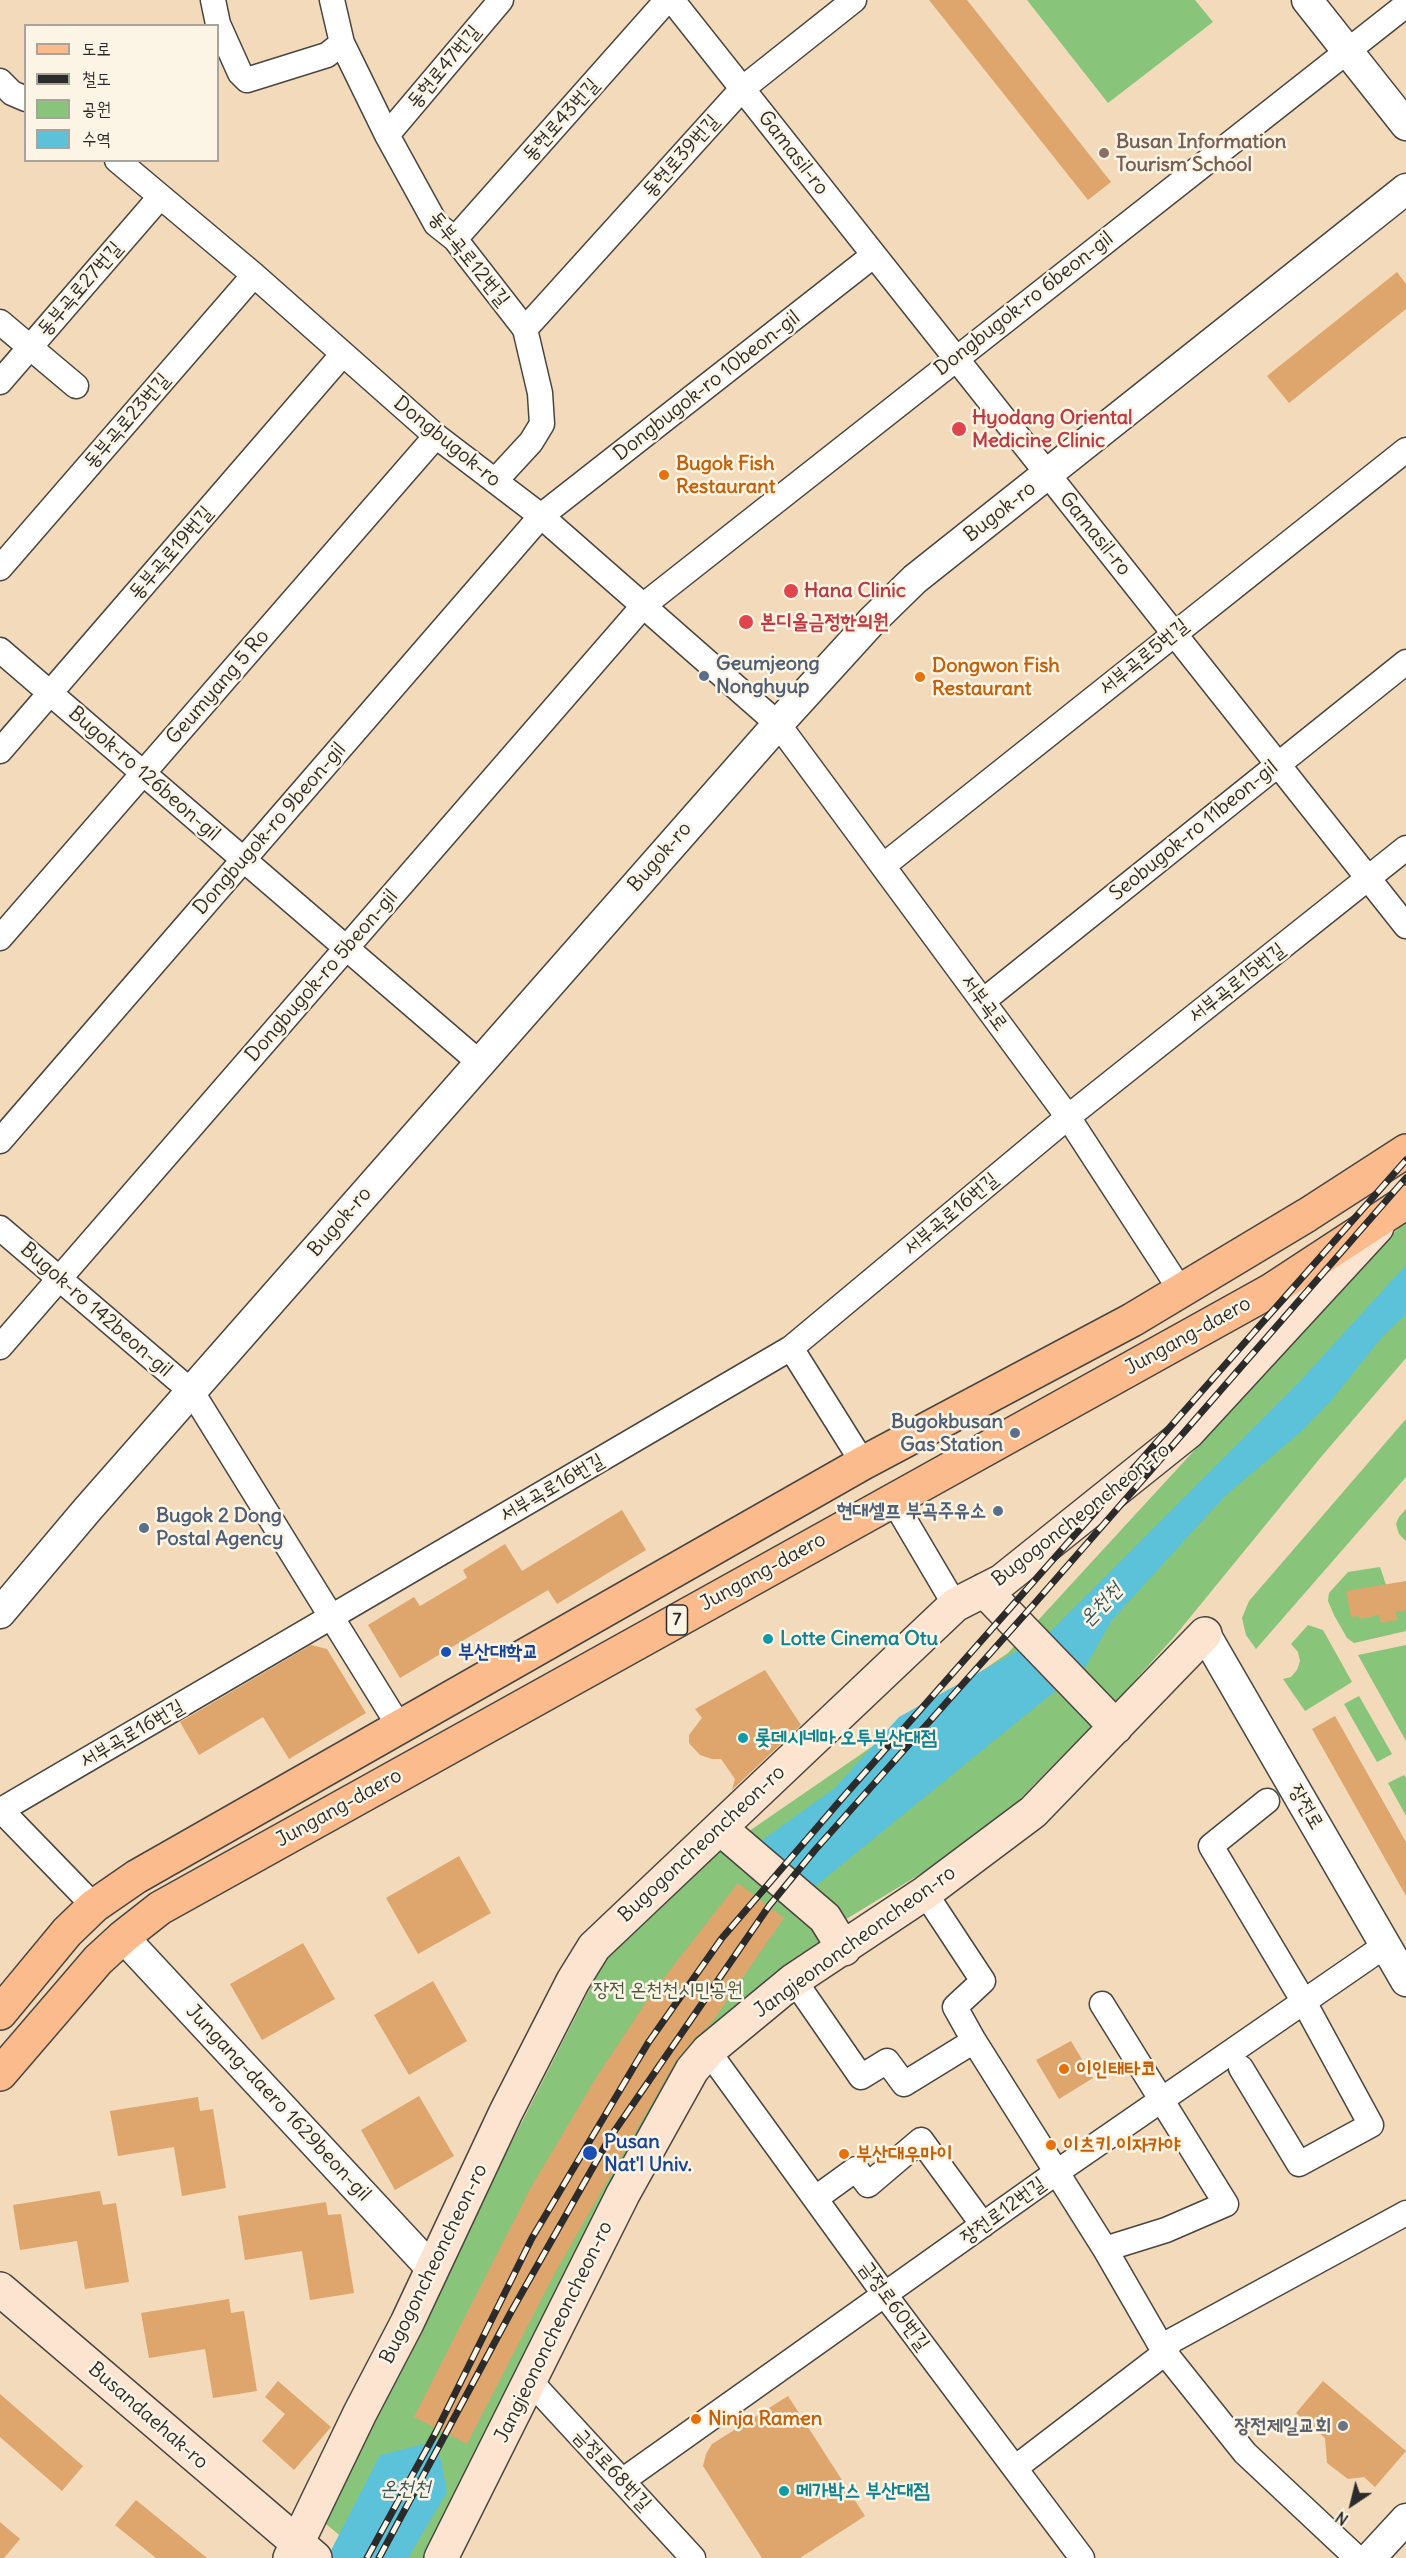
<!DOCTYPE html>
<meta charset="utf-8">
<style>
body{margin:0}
#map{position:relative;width:1406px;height:2558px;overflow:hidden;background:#f2daba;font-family:Delius,"Poor Story",sans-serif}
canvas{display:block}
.legend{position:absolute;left:24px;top:24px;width:195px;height:138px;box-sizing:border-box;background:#fcf5e5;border:2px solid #a8a49b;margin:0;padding:8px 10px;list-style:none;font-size:18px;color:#2b2b2b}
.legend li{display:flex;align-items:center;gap:12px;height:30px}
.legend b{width:30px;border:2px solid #a8a49b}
.north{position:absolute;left:1322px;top:2474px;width:60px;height:60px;-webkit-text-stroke:4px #fcf5e5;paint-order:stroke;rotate:215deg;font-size:16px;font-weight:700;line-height:24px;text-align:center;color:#2b2b2b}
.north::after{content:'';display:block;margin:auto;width:21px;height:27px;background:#2b2b2b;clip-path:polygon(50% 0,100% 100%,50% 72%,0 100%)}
</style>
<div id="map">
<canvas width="1406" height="2558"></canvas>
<ul class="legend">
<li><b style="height:8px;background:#fbbb8c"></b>도로</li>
<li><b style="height:8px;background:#2b2b2b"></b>철도</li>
<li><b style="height:16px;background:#88c47a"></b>공원</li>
<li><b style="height:16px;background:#5cc2da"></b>수역</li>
</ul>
<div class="north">N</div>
</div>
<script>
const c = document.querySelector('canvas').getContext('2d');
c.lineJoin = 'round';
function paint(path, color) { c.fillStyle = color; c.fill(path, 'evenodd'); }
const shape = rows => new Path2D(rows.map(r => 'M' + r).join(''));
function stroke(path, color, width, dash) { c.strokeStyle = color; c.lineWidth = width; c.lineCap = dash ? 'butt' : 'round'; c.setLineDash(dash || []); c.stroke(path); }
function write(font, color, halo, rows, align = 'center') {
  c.font = font + ' Delius,"Poor Story",sans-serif'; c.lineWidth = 5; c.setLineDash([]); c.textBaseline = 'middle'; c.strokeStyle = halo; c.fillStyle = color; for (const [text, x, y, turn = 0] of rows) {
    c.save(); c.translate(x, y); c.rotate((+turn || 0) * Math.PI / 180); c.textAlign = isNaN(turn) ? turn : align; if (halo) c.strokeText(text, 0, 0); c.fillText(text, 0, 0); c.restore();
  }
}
const green = shape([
 [1027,0,1195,0,1213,22,1108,103],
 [1406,1220,1406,1358,1321,1457,1174,1637,1121,1696,986,1834,843,1921,724,2032,433,2558,367,2558,320,2519,612,1945,710,1858,1008,1653],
 [1406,1419,1406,1477,1256,1649,1246,1635,1242,1618,1249,1601],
 [1406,1509,1406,1541,1399,1534,1396,1524,1399,1517],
 [1380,1567,1387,1588,1406,1584,1406,1631,1354,1643,1347,1638,1334,1615,1328,1601,1329,1593,1348,1572],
 [1308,1625,1323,1630,1352,1682,1305,1711,1283,1679,1291,1677,1297,1670,1300,1661,1298,1652,1291,1644],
 [1406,1645,1406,1741,1358,1655],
 [1359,1696,1392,1754,1377,1762,1344,1704],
 [1404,1775,1406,1778,1406,1816,1388,1783]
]);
const water = shape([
 [1406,1265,1406,1314,1383,1336,1330,1402,1302,1431,1225,1496,1112,1620,1086,1666,807,1893,770,1893,757,1844,835,1788,899,1717,1048,1634,1302,1379],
 [437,2441,447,2492,408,2558,327,2558,380,2455]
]);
const building = shape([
 [929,0,967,0,1111,182,1088,200],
 [1397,272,1406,284,1406,309,1289,403,1267,376],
 [622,1510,646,1550,557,1604,548,1590,400,1678,368,1625,414,1597,420,1606,467,1578,463,1570,505,1544,522,1571],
 [1406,1581,1406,1610,1396,1612,1397,1620,1381,1623,1379,1615,1359,1619,1359,1616,1351,1617,1346,1591],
 [311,1645,327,1649,366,1713,289,1759,263,1717,199,1755,180,1722],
 [765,1670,801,1725,732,1790,735,1779,721,1759,712,1759,700,1755,689,1743,689,1735,702,1718,695,1709],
 [1335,1716,1406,1842,1406,1896,1312,1729],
 [459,1856,491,1913,418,1954,386,1898],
 [738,1883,784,1918,710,2025,694,2039,676,2061,556,2271,467,2444,414,2417,530,2189,597,2076,652,1993],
 [303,1943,335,1999,262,2040,230,1984],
 [433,1981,467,2041,409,2075,374,2015],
 [1071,2041,1093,2078,1059,2099,1036,2060],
 [419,2096,454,2156,395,2190,361,2130],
 [198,2097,200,2111,213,2109,226,2188,182,2196,174,2147,118,2156,110,2111],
 [100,2191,103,2205,116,2203,129,2282,85,2289,77,2241,20,2250,13,2205],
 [326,2202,328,2215,341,2214,354,2293,310,2300,302,2251,245,2260,238,2216],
 [229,2299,231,2313,244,2311,257,2391,213,2398,205,2349,149,2358,141,2313],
 [278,2381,331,2427,294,2470,262,2441,285,2414,265,2397],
 [1323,2381,1406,2451,1375,2487,1364,2477,1348,2479,1327,2463,1325,2438,1296,2413],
 [0,2394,83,2466,62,2491,0,2437],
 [788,2396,865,2516,800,2558,762,2558,703,2466,706,2454,712,2444],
 [136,2500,207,2558,156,2558,115,2525],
 [0,2522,20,2539,4,2558,0,2558]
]);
const minor = shape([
 [213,0,218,24,240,73,247,80,327,55,342,43],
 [332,0,342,43,387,135,436,224,455,239,525,329,540,393,542,424,531,442,495,481],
 [672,0,1406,926],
 [0,81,12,93,26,99],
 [387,135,501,0],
 [117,160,254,275,436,436,541,516,778,724,1068,1117,1181,1291],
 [455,239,667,0],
 [0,322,76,386],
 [525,329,742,89,854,0],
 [0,382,160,197],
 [0,568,254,275],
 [0,650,480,1063],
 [0,751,342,355],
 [883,866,1406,450],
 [0,938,436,436],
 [983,1001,1406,662],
 [0,1141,541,516,874,255],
 [0,1228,192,1392,399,1726],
 [0,1347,644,605,1406,5],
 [791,1348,863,1463],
 [893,1500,955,1605],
 [0,1809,94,1906],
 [1,1810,791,1348,1068,1117,1406,848],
 [925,1893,983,1981,955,2007,974,2041,1105,2249,1165,2353,1245,2453,1357,2558],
 [794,1980,861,2077,887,2061,904,2084,974,2041],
 [1102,2004,1226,2204,1166,2230,1105,2249],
 [708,2051,885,2295,1082,2558],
 [1241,2068,1299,2164,1371,2125,1304,2002,1211,1846,1267,1801],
 [816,2198,856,2169,868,2185,921,2140,983,2225],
 [530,2381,693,2558],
 [1015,2468,1165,2353,1171,2341,1406,2213],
 [622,2481,1057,2172,1386,1945]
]);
const tertiary = shape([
 [1307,0,1406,125],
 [0,1613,87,1510,778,724,872,621,915,579,1406,189],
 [1205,1634,1406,1981],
 [123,1937,432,2269],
 [1370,2558,1406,2519]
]);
const secondary = shape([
 [984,1590,1116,1727],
 [720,1828,825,1918,844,1949],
 [0,2289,315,2558],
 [290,2558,360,2413,407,2323,506,2112,573,1981,594,1947,955,1605,1002,1581,1188,1432,1377,1227],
 [441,2558,623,2194,692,2070,708,2051,794,1980,925,1893,1033,1812,1205,1634]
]);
const primary = shape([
 [0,2013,67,1932,94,1906,136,1877,863,1463,1132,1320,1307,1215,1406,1151],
 [0,2074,98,1960,123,1937,160,1908,1270,1291,1406,1202]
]);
const rail = shape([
 [367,2558,436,2432,532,2238,648,2043,722,1938,845,1795,1406,1160],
 [379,2558,511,2312,609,2139,769,1906,815,1850,1035,1603,1406,1178]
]);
const markers = [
 [1104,153,6,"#8d6e63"],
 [959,429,8,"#e0444e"],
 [664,475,6,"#e8710a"],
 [791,591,8,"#e0444e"],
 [746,622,8,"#e0444e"],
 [704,676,6,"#5c6f8a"],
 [920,677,6,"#e8710a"],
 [1015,1433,6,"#5c6f8a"],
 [998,1511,6,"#5c6f8a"],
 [144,1528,6,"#5c6f8a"],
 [768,1639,6,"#0f9aa8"],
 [446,1652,6,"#1a4fb4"],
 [743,1738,6,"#0f9aa8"],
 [1064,2069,6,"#e8710a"],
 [1051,2145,6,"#e8710a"],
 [590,2153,8,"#1a4fb4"],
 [844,2154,6,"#e8710a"],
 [696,2419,6,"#e8710a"],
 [1343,2426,6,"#6b7280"],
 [784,2491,6,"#0f9aa8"]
];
const shields = [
 [677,1620,21]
];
const shieldNames = [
 ["7",677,1620]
];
const streetNames = [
 ["동현로47번길",444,67,-50],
 ["동현로43번길",561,120,-48],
 ["Gamasil-ro",793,153,52],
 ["동현로39번길",681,156,-48],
 ["동부곡로12번길",469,259,51],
 ["동부곡로27번길",80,289,-49],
 ["Dongbugok-ro 6beon-gil",1024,304,-38],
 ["Dongbugok-ro 10beon-gil",707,386,-38],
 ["동부곡로23번길",127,421,-49],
 ["Dongbugok-ro",447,442,39],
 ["Bugok-ro",1000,512,-38],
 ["Gamasil-ro",1095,534,51],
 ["동부곡로19번길",171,553,-49],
 ["서부곡로5번길",1144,657,-39],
 ["Geumyang 5 Ro",218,687,-49],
 ["Bugok-ro 126beon-gil",144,774,41],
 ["Dongbugok-ro 9beon-gil",270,829,-49],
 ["Seobugok-ro 11beon-gil",1194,831,-39],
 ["Bugok-ro",660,857,-49],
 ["Dongbugok-ro 5beon-gil",322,976,-49],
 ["서부곡로15번길",1237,983,-38],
 ["서부곡로",984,1003,54],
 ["서부곡로16번길",951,1214,-40],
 ["Bugok-ro",340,1222,-49],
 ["Bugok-ro 142beon-gil",96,1310,41],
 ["Jungang-daero",1188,1336,-29],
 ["서부곡로16번길",552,1488,-30],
 ["Bugogoncheoncheon-ro",1081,1515,-38],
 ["Jungang-daero",763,1572,-29],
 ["서부곡로16번길",132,1734,-30],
 ["장전로",1306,1807,60],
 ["Jungang-daero",339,1808,-29],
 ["Bugogoncheoncheon-ro",702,1844,-43],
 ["Jangjeononcheoncheon-ro",855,1942,-36],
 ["Jungang-daero 1629beon-gil",278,2103,47],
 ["장전로12번길",1003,2211,-36],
 ["Bugogoncheoncheon-ro",434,2264,-64],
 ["금정로60번길",894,2306,54],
 ["Jangjeononcheoncheon-ro",554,2332,-64],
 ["Busandaehak-ro",148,2416,41],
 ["금정로68번길",612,2470,47]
];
const educationNames = [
 ["Busan Information",1116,142],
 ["Tourism School",1116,165]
];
const healthNames = [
 ["Hyodang Oriental",972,418],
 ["Medicine Clinic",972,441],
 ["Hana Clinic",804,591],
 ["본디올금정한의원",760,622]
];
const foodNames = [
 ["Bugok Fish",676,464],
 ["Restaurant",676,487],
 ["Dongwon Fish",932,666],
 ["Restaurant",932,689],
 ["이인태타코",1076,2069],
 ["이츠키 이자카야",1063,2145],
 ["부산대우마이",856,2154],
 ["Ninja Ramen",708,2419]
];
const serviceNames = [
 ["Geumjeong",716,664],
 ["Nonghyup",716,687],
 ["Bugokbusan",1003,1422,"right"],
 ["Gas Station",1003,1445,"right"],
 ["현대셀프 부곡주유소",986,1511,"right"],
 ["Bugok 2 Dong",156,1516],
 ["Postal Agency",156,1539]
];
const cultureNames = [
 ["Lotte Cinema Otu",780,1639],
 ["롯데시네마 오투부산대점",755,1738],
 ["메가박스 부산대점",796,2491]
];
const transitNames = [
 ["부산대학교",458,1652],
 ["Pusan",604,2142],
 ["Nat'l Univ.",604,2165]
];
const parkNames = [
 ["장전 온천천시민공원",668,1990]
];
const worshipNames = [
 ["장전제일교회",1331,2426]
];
const waterNames = [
 ["온천천",1101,1605,-47],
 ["온천천",405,2489]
];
paint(green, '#88c47a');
paint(water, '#5cc2da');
paint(building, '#dea56d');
stroke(minor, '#494540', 27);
stroke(tertiary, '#494540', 33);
stroke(secondary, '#494540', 36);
stroke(primary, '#494540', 36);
stroke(minor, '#fff', 24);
stroke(tertiary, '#fff', 30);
stroke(secondary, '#fde4d1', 33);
stroke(primary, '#fbbb8c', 33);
stroke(rail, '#2b2b2b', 7);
stroke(rail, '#fcf5e5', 4.5, [14]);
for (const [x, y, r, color] of markers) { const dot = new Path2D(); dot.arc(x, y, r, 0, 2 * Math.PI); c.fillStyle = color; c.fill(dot); stroke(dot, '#fcf5e5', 2); }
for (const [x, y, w] of shields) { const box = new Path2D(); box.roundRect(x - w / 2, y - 15, w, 30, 4.5); c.fillStyle = '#fcf5e5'; c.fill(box); stroke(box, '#2b2b2b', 1.5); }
write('bold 18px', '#2b2b2b', null, shieldNames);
write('20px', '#2b2b2b', '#fcf5e5', streetNames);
write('bold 20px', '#785e54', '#fcf5e5', educationNames, 'left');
write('bold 20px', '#be3a42', '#fcf5e5', healthNames, 'left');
write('bold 20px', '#c56008', '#fcf5e5', foodNames, 'left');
write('bold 20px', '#4e5e75', '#fcf5e5', serviceNames, 'left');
write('bold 20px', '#0d838f', '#fcf5e5', cultureNames, 'left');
write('bold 20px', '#164399', '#fcf5e5', transitNames, 'left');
write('20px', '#475943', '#fcf5e5', parkNames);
write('bold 20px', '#5b616d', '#fcf5e5', worshipNames, 'right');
write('italic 21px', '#3a5860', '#fcf5e5', waterNames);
</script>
